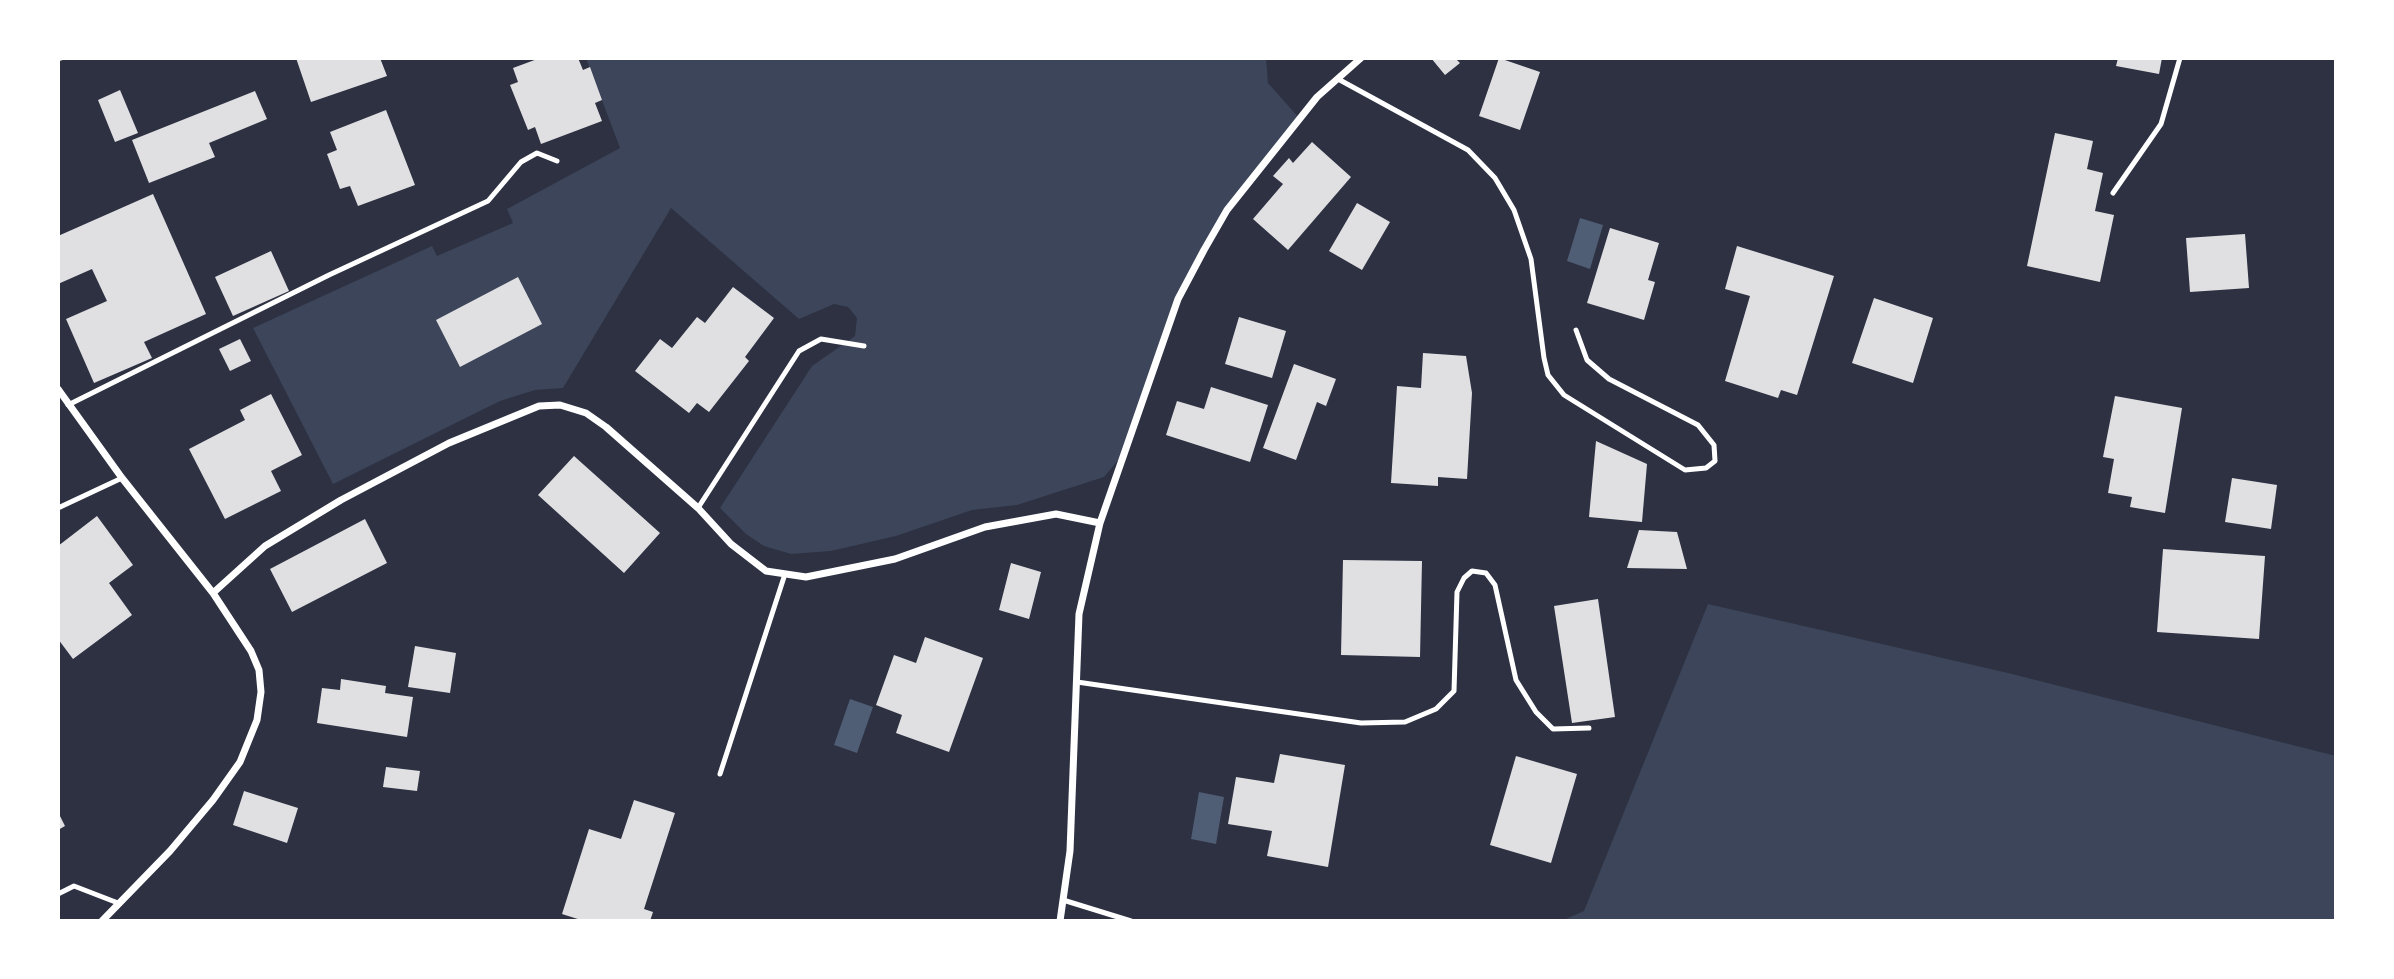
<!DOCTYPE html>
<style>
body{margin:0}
#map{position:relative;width:2394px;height:979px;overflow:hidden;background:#2d3142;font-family:Ubuntu,sans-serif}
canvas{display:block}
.frame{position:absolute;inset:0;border:60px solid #fff;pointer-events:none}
</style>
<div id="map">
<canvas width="2394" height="979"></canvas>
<div class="frame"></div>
</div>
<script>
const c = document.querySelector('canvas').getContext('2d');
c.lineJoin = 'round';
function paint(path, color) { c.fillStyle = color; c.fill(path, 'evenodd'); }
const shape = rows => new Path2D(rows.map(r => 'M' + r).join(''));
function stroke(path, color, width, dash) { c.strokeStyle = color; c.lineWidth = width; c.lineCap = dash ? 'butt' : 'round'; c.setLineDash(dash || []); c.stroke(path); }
const green = shape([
 [586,58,1266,58,1268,83,1300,119,1227,210,1178,299,1125,452,1104,477,1017,505,972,510,896,536,831,551,791,554,764,546,746,534,720,508,812,366,855,336,857,318,848,307,834,304,799,319,671,208,563,388,535,390,500,401,333,484,253,328,432,246,437,256,513,223,507,209,620,148],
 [1708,604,2008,673,2336,756,2336,921,1561,921,1584,911]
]);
const water = shape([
 [1580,218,1603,225,1590,269,1567,261],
 [850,699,873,707,857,753,834,745],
 [1199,792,1224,797,1216,844,1191,839]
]);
const building = shape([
 [296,58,380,58,387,76,311,102],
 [540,58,578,58,583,70,590,67,602,100,595,103,602,121,541,144,535,127,528,130,510,85,518,82,513,68],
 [1431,58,1455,58,1460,63,1445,75],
 [1499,58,1540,72,1520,130,1479,116],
 [2118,58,2162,58,2159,74,2116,66],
 [120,90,138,133,115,142,98,100],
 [255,91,267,119,209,143,215,157,149,183,132,140],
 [386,110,415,185,358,206,350,186,340,189,327,154,337,150,330,132],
 [2055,133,2093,141,2087,169,2103,173,2095,211,2114,215,2100,282,2027,266],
 [1312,142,1351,177,1288,250,1253,219,1283,184,1273,176,1289,158,1293,163],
 [153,194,206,314,144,342,152,358,94,383,66,319,107,301,92,269,58,284,58,236],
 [1357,203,1390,222,1362,270,1329,251],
 [1610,228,1659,243,1648,280,1655,282,1644,320,1587,303],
 [2245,234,2249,288,2190,292,2186,238],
 [1737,246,1834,276,1797,395,1781,390,1778,398,1725,381,1750,296,1725,289],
 [271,251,289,291,233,316,215,277],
 [518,277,542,324,460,367,436,320],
 [733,287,774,318,745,357,749,361,709,412,697,403,689,413,635,371,660,339,672,348,697,317,705,323],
 [1874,298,1933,318,1913,383,1852,363],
 [1239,317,1286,331,1272,378,1225,364],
 [240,339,251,361,230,371,219,349],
 [1423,353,1466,356,1472,393,1467,479,1438,477,1438,486,1391,483,1397,386,1421,388],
 [1294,364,1336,379,1326,406,1317,402,1296,460,1263,448],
 [1211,387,1268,405,1250,462,1166,435,1177,401,1204,409],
 [271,394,302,455,271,471,281,491,225,519,189,449,245,420,240,410],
 [2115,396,2182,408,2165,513,2130,507,2132,497,2108,493,2114,459,2103,457],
 [1596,441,1647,464,1642,522,1589,517],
 [574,456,660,533,624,573,538,495],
 [2232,478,2277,485,2271,529,2225,522],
 [97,516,133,565,109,583,132,615,73,659,58,639,58,546],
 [365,519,387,563,292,612,270,569],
 [1639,530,1677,532,1687,569,1627,568],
 [2163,549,2265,556,2259,639,2157,632],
 [1343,560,1422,561,1420,657,1341,655],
 [1011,563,1041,572,1029,619,999,610],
 [1598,599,1615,717,1572,723,1554,606],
 [925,637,983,658,949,752,896,733,902,715,876,705,894,655,916,663],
 [415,646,456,653,450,693,408,687],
 [341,679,386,686,385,693,413,697,407,737,317,723,322,688,340,690],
 [1280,754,1345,765,1328,867,1267,856,1272,831,1228,824,1236,777,1274,783],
 [1516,756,1577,774,1551,863,1490,845],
 [386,767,420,771,417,791,383,787],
 [244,791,298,808,287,843,233,825],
 [634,800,675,813,644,909,653,912,650,921,584,921,562,914,589,829,621,839],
 [58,812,65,826,58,830]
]);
const service = shape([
 [58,59,61,58],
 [1338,79,1468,150,1495,178,1514,210,1531,259,1544,358,1548,375,1564,395,1685,470,1706,468,1715,461,1714,445,1698,425,1609,379,1587,360,1576,330],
 [2113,193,2161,124,2180,58],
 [68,405,329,275,488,201,521,162,537,153,557,161],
 [58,508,122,478],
 [698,508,799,351,821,339,864,346],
 [1077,682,1361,723,1405,722,1436,709,1454,691,1457,592,1464,578,1472,571,1486,573,1495,585,1516,680,1536,712,1553,729,1589,728],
 [720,774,785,574],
 [58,894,74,886,118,903],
 [1063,900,1131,921]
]);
const minor = shape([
 [58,389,122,478,213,593,251,651,259,670,261,692,257,720,240,762,213,800,170,851,102,921],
 [213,593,265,546,341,500,449,443,539,406,560,405,586,413,606,427,698,508,731,544,766,571,806,577,895,559,985,527,1056,514,1100,523],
 [1060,921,1070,851,1079,614,1100,523,1178,299,1204,250,1227,210,1317,97,1361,58]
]);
paint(green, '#3c4559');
paint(water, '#4f5d75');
paint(building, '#e0e0e3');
stroke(service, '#fff', 5);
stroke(minor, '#fff', 7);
</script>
